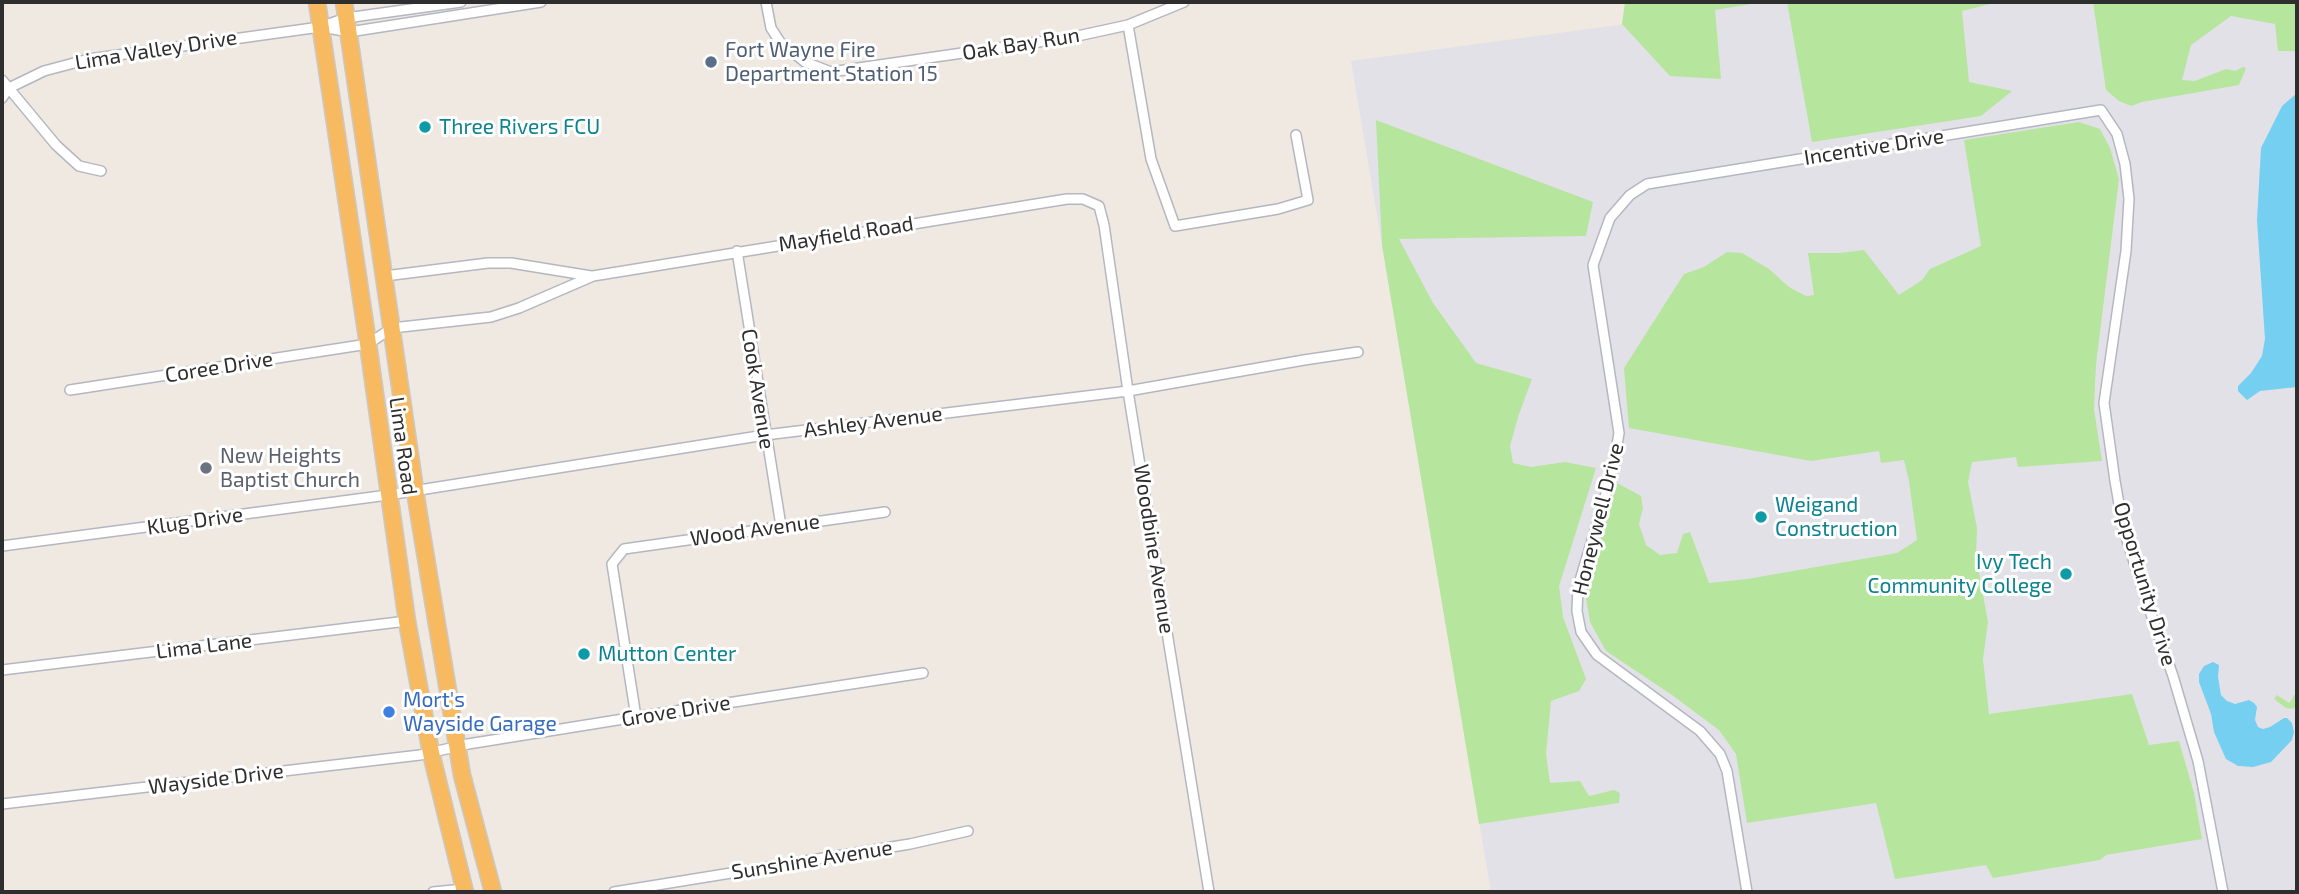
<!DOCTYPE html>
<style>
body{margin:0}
#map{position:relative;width:2299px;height:894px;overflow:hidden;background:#efe9e1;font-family:"Exo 2",sans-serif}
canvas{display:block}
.frame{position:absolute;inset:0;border:4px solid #2e2e2e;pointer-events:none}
</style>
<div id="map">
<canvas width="2299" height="894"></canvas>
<div class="frame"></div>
</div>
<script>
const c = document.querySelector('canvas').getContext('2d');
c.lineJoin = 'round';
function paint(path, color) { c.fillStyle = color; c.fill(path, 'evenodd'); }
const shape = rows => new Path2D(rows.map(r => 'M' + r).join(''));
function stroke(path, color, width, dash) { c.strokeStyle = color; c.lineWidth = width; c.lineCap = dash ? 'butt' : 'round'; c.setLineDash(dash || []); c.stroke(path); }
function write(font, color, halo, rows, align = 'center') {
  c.font = font + ' "Exo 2",sans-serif'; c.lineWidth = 6; c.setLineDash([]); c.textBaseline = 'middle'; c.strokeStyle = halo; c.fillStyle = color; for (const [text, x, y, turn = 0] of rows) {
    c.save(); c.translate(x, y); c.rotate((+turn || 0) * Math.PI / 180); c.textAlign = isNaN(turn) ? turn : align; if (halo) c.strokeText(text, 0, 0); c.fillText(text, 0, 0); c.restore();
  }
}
const industrial = shape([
 [1764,2,2297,2,2297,892,1491,892,1351,61,1618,25]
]);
const green = shape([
 [1625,2,1764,2,1715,10,1721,79,1670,76,1622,24],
 [1787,2,1998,2,1962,11,1969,82,2012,91,1981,116,1812,142],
 [2093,2,2297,2,2297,51,2278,51,2275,24,2231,16,2191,45,2182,80,2195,81,2226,69,2235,71,2243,67,2246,68,2239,85,2142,102,2131,106,2119,101,2106,90],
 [1376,120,1593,202,1586,236,1399,239,1433,303,1476,363,1532,379,1519,414,1510,446,1513,463,1531,467,1565,462,1596,468,1559,586,1563,617,1586,679,1579,691,1551,701,1546,754,1550,783,1580,781,1589,796,1614,790,1620,793,1619,803,1479,824,1382,245],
 [2079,122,2100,129,2110,148,2119,179,2096,364,2094,409,2102,461,2018,467,2016,457,1972,462,1968,482,1977,528,1976,556,1988,622,1983,659,1989,714,2132,694,2149,745,2179,741,2194,793,2202,839,2106,855,2100,860,1993,878,1986,865,1895,879,1876,803,1747,823,1736,754,1719,730,1672,695,1606,651,1590,622,1585,592,1617,483,1641,496,1643,508,1639,524,1646,545,1660,555,1677,553,1683,534,1690,532,1709,583,1747,579,1897,553,1917,540,1909,481,1904,460,1881,463,1879,451,1811,461,1629,428,1624,368,1684,274,1704,267,1727,252,1742,253,1769,269,1789,287,1806,296,1814,295,1808,253,1840,253,1864,250,1899,295,1922,280,1930,269,1981,246,1964,140],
 [2297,691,2297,705,2293,709,2286,708,2274,699,2277,695,2289,703]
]);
const water = shape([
 [2297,93,2297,387,2260,391,2247,400,2238,391,2238,386,2251,373,2262,356,2265,339,2257,220,2261,148,2282,106],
 [2213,662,2219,665,2218,677,2221,695,2227,701,2235,704,2249,700,2254,703,2257,707,2255,720,2258,727,2263,729,2270,727,2284,718,2287,718,2292,723,2294,732,2292,740,2271,762,2253,767,2238,766,2226,759,2214,732,2211,714,2199,682,2199,674,2204,666]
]);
const minor = shape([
 [766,2,771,28,780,42,805,62,831,72,1073,37,1128,25,1184,2],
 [1128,25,1151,159,1175,226,1278,209,1308,200,1296,135],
 [322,27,349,32,541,2],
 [2,80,56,145,79,166,101,171],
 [2,98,9,88,44,71,89,59,320,27,346,18,461,2],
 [737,251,781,526],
 [385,276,488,263,511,263,591,276],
 [70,390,368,344,392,328,491,317,519,308,593,276,1067,199,1083,199,1099,206,1104,225,1128,391,1209,892],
 [2,546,388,495,765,435,1128,391,1304,360,1358,352],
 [2,670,407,621],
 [636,717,612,564,624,549,885,512],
 [2,804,420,755,468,744,636,717,923,673],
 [433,892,464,889],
 [614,892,910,844,968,831],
 [1747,892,1727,771,1720,754,1700,731,1597,655,1581,632,1577,611,1578,587,1613,470,1619,433,1593,265,1610,218,1630,195,1647,184,2101,110,2117,134,2125,164,2129,199,2126,251,2104,403,2115,481,2123,527,2144,594,2173,676,2198,761,2223,892]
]);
const trunk = shape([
 [317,2,368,344,407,621,431,753,465,892],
 [344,2,418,510,462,775,493,892]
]);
const markers = [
 [711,62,7,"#5c6f8a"],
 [425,127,7,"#0f9aa8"],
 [206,468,7,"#6b7280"],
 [1761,517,7,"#0f9aa8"],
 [2066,574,7,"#0f9aa8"],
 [584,654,7,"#0f9aa8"],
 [389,712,7,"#3f7fe0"]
];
const streetNames = [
 ["Oak Bay Run",1021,44,-9],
 ["Lima Valley Drive",156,50,-9],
 ["Incentive Drive",1874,147,-9],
 ["Mayfield Road",846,234,-9],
 ["Coree Drive",219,367,-9],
 ["Cook Avenue",758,389,81],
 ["Ashley Avenue",873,422,-7],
 ["Lima Road",403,446,82],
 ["Honeywell Drive",1598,519,-76],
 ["Klug Drive",195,521,-8],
 ["Wood Avenue",755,530,-8],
 ["Woodbine Avenue",1154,549,81],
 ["Opportunity Drive",2145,584,73],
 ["Lima Lane",204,646,-7],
 ["Grove Drive",676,711,-9],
 ["Wayside Drive",216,779,-7],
 ["Sunshine Avenue",812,860,-9]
];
const serviceNames = [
 ["Fort Wayne Fire",725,50],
 ["Department Station 15",725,74]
];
const cultureNames = [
 ["Three Rivers FCU",439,127],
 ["Weigand",1775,505],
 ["Construction",1775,529],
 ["Ivy Tech",2052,562,"right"],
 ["Community College",2052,586,"right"],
 ["Mutton Center",598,654]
];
const worshipNames = [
 ["New Heights",220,456],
 ["Baptist Church",220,480]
];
const shopNames = [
 ["Mort's",403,700],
 ["Wayside Garage",403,724]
];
paint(industrial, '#e3e1e8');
paint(green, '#b6e59e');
paint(water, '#75cff0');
stroke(minor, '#b4b7c1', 12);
stroke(trunk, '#c9c9c9', 19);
stroke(minor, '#fff', 9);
stroke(trunk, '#f8ba60', 16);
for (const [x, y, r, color] of markers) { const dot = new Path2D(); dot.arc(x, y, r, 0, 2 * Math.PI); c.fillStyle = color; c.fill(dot); stroke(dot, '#fff', 2.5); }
write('21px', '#2e2e2e', '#fff', streetNames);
write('21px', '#4e5e75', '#fff', serviceNames, 'left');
write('21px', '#0d838f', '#fff', cultureNames, 'left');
write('21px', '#5b616d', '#fff', worshipNames, 'left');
write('21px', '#366cbe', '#fff', shopNames, 'left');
</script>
